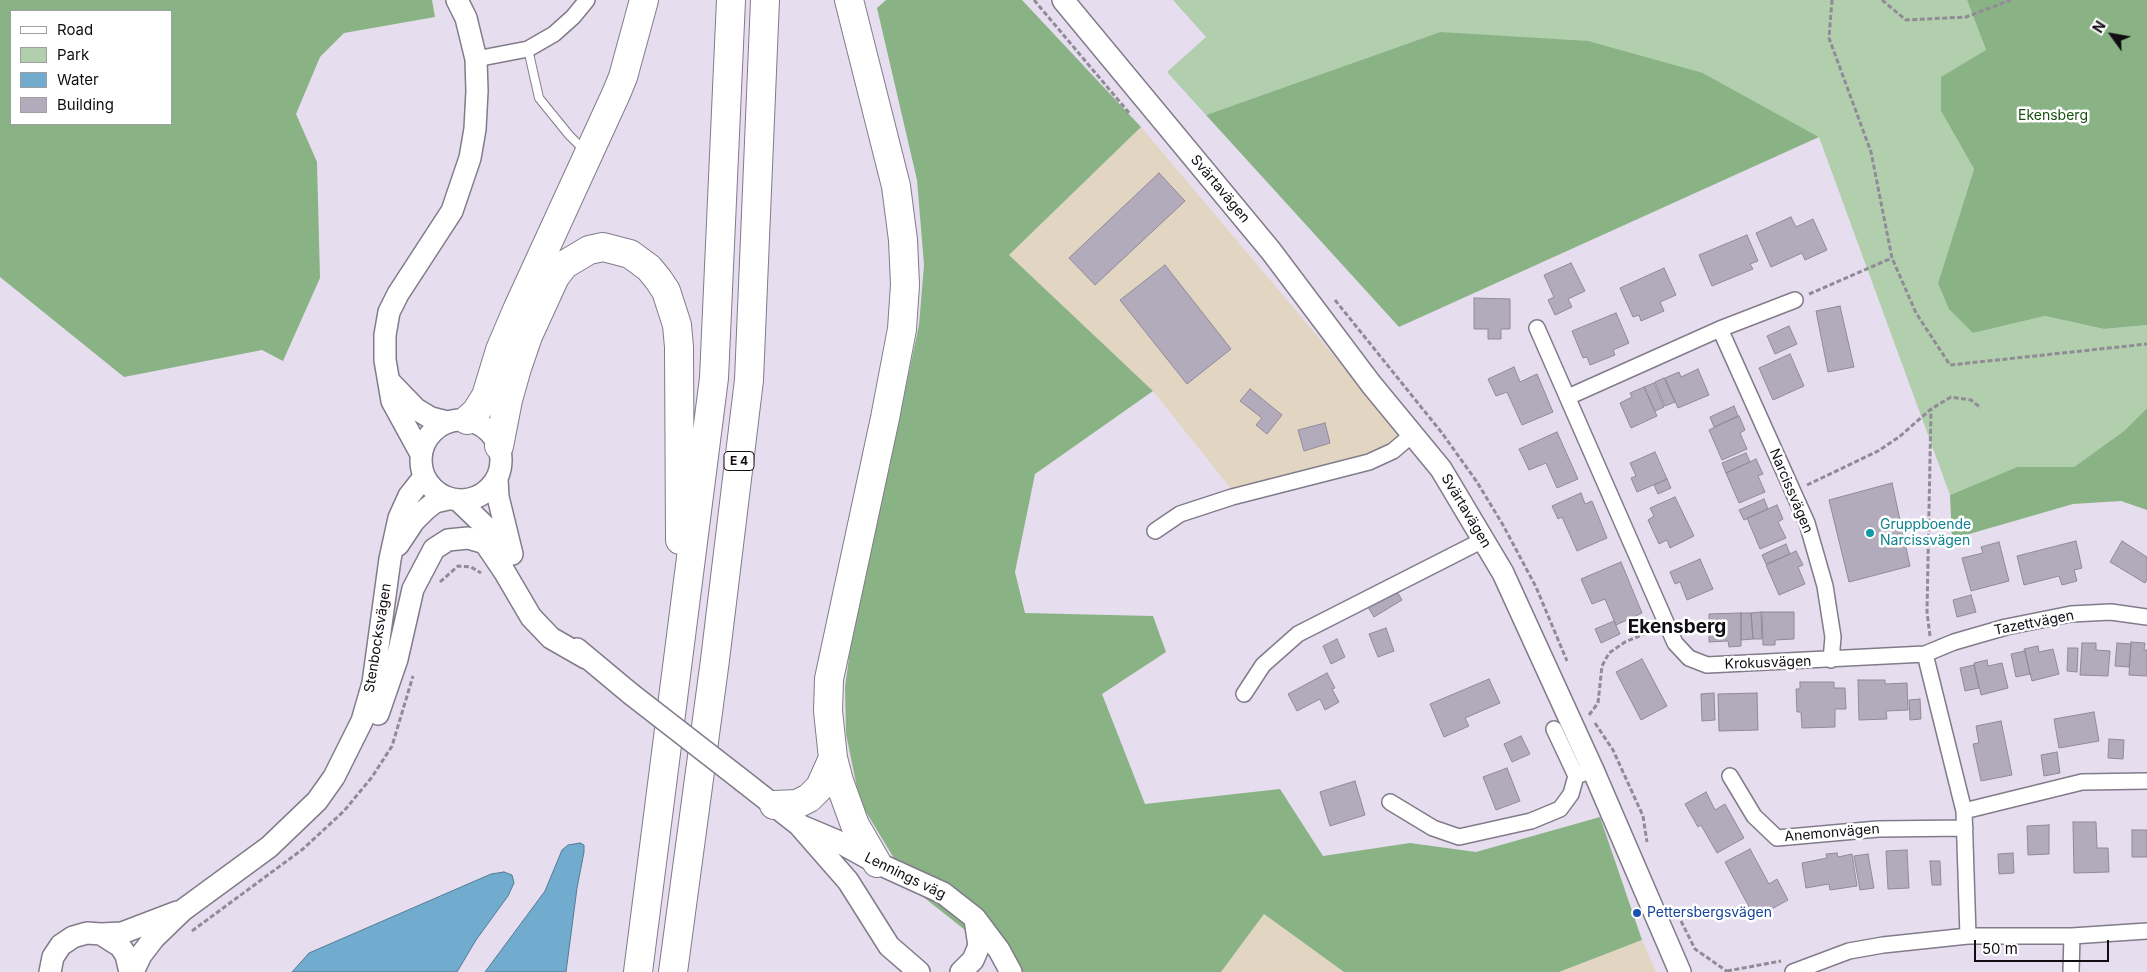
<!DOCTYPE html>
<meta charset="utf-8">
<style>
body{margin:0}
#map{position:relative;width:2147px;height:972px;overflow:hidden;background:#e6ddef;font-family:Inter,sans-serif}
canvas{display:block}
.legend{position:absolute;left:10px;top:10px;width:162px;height:115px;box-sizing:border-box;background:#fff;border:1px solid #9f9ea1;margin:0;padding:6px 9px;list-style:none;font-size:15px;color:#100d13}
.legend li{display:flex;align-items:center;gap:10px;height:25px}
.legend b{width:25px;border:1px solid #9f9ea1}
.north{position:absolute;left:2087px;top:10px;width:50px;height:50px;-webkit-text-stroke:4px #fff;paint-order:stroke;rotate:302deg;font-size:14px;font-weight:700;line-height:20px;text-align:center;color:#100d13}
.north::after{content:'';display:block;margin:auto;width:18px;height:22px;background:#100d13;clip-path:polygon(50% 0,100% 100%,50% 72%,0 100%)}
.scale{position:absolute;left:1974px;top:940px;width:135px;height:22px;box-sizing:border-box;border:2px solid #100d13;border-top:0;padding-left:6px;font-size:15px;line-height:18px;white-space:nowrap;color:#100d13;-webkit-text-stroke:4px #fff;paint-order:stroke}
</style>
<div id="map">
<canvas width="2147" height="972"></canvas>
<ul class="legend">
<li><b style="height:6px;background:#fff"></b>Road</li>
<li><b style="height:14px;background:#b1cead"></b>Park</li>
<li><b style="height:14px;background:#71abce"></b>Water</li>
<li><b style="height:14px;background:#b1abbc"></b>Building</li>
</ul>
<div class="north">N</div>
<div class="scale">50 m</div>
</div>
<script>
const c = document.querySelector('canvas').getContext('2d');
c.lineJoin = 'round';
function paint(path, color) { c.fillStyle = color; c.fill(path, 'evenodd'); }
const shape = rows => new Path2D(rows.map(r => 'M' + r).join(''));
function stroke(path, color, width, dash) { c.strokeStyle = color; c.lineWidth = width; c.lineCap = dash ? 'butt' : 'round'; c.setLineDash(dash || []); c.stroke(path); }
function write(font, color, halo, rows, align = 'center') {
  c.font = font + ' Inter,sans-serif'; c.lineWidth = 5; c.setLineDash([]); c.textBaseline = 'middle'; c.strokeStyle = halo; c.fillStyle = color; for (const [text, x, y, turn = 0] of rows) {
    c.save(); c.translate(x, y); c.rotate((+turn || 0) * Math.PI / 180); c.textAlign = isNaN(turn) ? turn : align; if (halo) c.strokeText(text, 0, 0); c.fillText(text, 0, 0); c.restore();
  }
}
const industrial = shape([
 [1141,127,1401,435,1370,456,1232,490,1153,391,1009,255],
 [1264,914,1344,972,1221,972],
 [1642,940,1656,972,1559,972]
]);
const green = shape([
 [1173,0,1967,0,1986,50,1941,111,1974,169,1938,283,1973,333,2045,316,2104,329,2147,325,2147,408,2124,431,2074,467,2017,467,1950,495,1819,137,1703,73,1440,32,1206,115,1167,72,1206,37]
]);
const forest = shape([
 [0,0,432,0,435,17,344,33,320,57,296,114,317,162,320,278,283,361,262,350,124,377,0,277],
 [11,11,171,11,171,124,11,124],
 [886,0,1022,0,1141,127,1009,255,1153,391,1035,474,1015,572,1025,613,1153,616,1166,652,1102,694,1145,804,1280,789,1323,856,1410,843,1476,852,1600,817,1642,940,1559,972,1344,972,1264,914,1221,972,1018,972,912,888,860,802,846,734,845,687,851,643,919,325,924,265,917,180,877,8],
 [1967,0,2147,0,2147,325,2104,329,2045,316,1973,333,1949,309,1938,283,1974,169,1941,111,1941,77,1986,50],
 [1440,32,1588,41,1703,73,1819,137,1399,327,1206,115],
 [2147,408,2147,510,2121,501,2073,504,1952,539,1950,495,2017,467,2074,467,2124,431]
]);
const water = shape([
 [580,843,584,845,584,852,577,888,566,972,485,972,545,891,562,850,568,845,580,843],
 [504,872,512,875,514,883,508,896,476,940,457,972,292,972,309,953,491,874,504,872]
]);
const building = shape([
 [1159,173,1185,201,1095,285,1069,258,1159,173],
 [1791,217,1796,227,1813,219,1827,250,1805,260,1802,253,1771,267,1756,233,1791,217],
 [1747,235,1758,261,1750,264,1753,269,1712,286,1699,255,1747,235],
 [1571,263,1585,291,1568,299,1572,307,1555,315,1548,300,1554,297,1544,275,1571,263],
 [1165,265,1231,349,1187,384,1120,300,1165,265],
 [1664,268,1676,295,1660,302,1664,311,1641,321,1639,315,1633,317,1620,288,1664,268],
 [1474,298,1510,299,1510,329,1501,329,1501,339,1488,339,1488,329,1474,329,1474,298],
 [1840,306,1854,367,1828,372,1816,311,1840,306],
 [1616,313,1629,343,1613,350,1615,355,1590,365,1587,357,1583,358,1572,331,1616,313],
 [1789,326,1797,344,1775,354,1767,336,1789,326],
 [1790,354,1804,386,1773,400,1759,368,1790,354],
 [1514,367,1520,382,1537,374,1553,412,1522,425,1507,392,1496,396,1488,379,1514,367],
 [1698,369,1709,395,1678,408,1665,378,1679,372,1681,377,1698,369],
 [1664,378,1675,402,1665,406,1655,382,1664,378],
 [1654,383,1664,407,1655,411,1644,387,1654,383],
 [1644,387,1657,416,1631,428,1620,403,1632,397,1630,393,1644,387],
 [1250,389,1282,415,1267,434,1256,425,1262,418,1240,401,1250,389],
 [1734,406,1738,416,1714,427,1710,417,1734,406],
 [1739,416,1745,430,1740,433,1747,449,1722,460,1709,430,1739,416],
 [1325,423,1330,443,1304,451,1298,430,1325,423],
 [1557,432,1578,479,1557,488,1546,463,1529,470,1519,449,1557,432],
 [1655,452,1667,479,1637,492,1631,478,1636,476,1630,463,1655,452],
 [1746,453,1750,462,1726,473,1722,463,1746,453],
 [1756,459,1763,474,1758,476,1765,492,1739,503,1726,473,1756,459],
 [1667,479,1671,488,1658,494,1654,485,1667,479],
 [1892,483,1910,566,1849,582,1829,500,1892,483],
 [1581,493,1585,504,1592,501,1607,538,1577,551,1562,517,1558,519,1552,506,1581,493],
 [1675,497,1694,536,1670,548,1667,540,1659,544,1648,520,1654,516,1650,508,1675,497],
 [1764,499,1768,509,1744,520,1739,510,1764,499],
 [1777,505,1783,519,1778,522,1786,538,1760,549,1747,518,1777,505],
 [2076,541,2082,568,2074,570,2077,581,2062,585,2059,576,2024,585,2017,556,2076,541],
 [2122,541,2147,557,2147,580,2145,583,2110,562,2122,541],
 [1999,542,2009,581,1971,591,1962,558,1983,553,1981,547,1999,542],
 [1786,544,1790,554,1766,564,1762,555,1786,544],
 [1796,551,1803,565,1798,567,1805,584,1779,595,1766,565,1796,551],
 [1700,559,1713,589,1687,600,1680,582,1675,584,1670,572,1700,559],
 [1621,562,1642,613,1616,625,1605,599,1592,604,1581,579,1621,562],
 [1396,590,1402,600,1374,617,1368,607,1396,590],
 [1971,595,1976,612,1957,617,1953,600,1971,595],
 [1761,612,1762,639,1753,639,1751,613,1761,612],
 [1762,612,1794,612,1794,639,1775,640,1775,645,1763,645,1762,612],
 [1741,613,1741,646,1729,647,1728,641,1709,642,1709,614,1741,613],
 [1741,613,1751,613,1753,639,1741,640,1741,613],
 [1614,621,1620,634,1601,643,1595,629,1614,621],
 [1386,628,1394,651,1378,657,1369,634,1386,628],
 [1337,639,1345,657,1331,664,1323,646,1337,639],
 [2131,642,2145,643,2144,650,2147,650,2147,676,2129,675,2131,642],
 [2082,643,2096,643,2096,650,2110,651,2108,676,2080,675,2082,643],
 [2117,643,2131,644,2129,667,2115,666,2117,643],
 [2038,646,2039,652,2053,649,2059,674,2032,681,2024,649,2038,646],
 [2068,648,2078,648,2077,672,2067,671,2068,648],
 [2025,651,2030,674,2016,677,2011,654,2025,651],
 [1642,659,1667,706,1641,720,1616,672,1642,659],
 [1987,660,1988,666,2002,663,2008,688,1981,695,1974,663,1987,660],
 [1974,665,1979,688,1965,691,1960,668,1974,665],
 [1327,673,1335,688,1332,689,1339,702,1325,710,1320,699,1297,711,1288,694,1327,673],
 [1489,679,1500,703,1465,718,1469,726,1444,737,1430,704,1489,679],
 [1858,680,1885,680,1885,684,1907,683,1908,710,1886,711,1887,719,1859,720,1858,680],
 [1800,682,1834,682,1834,688,1845,688,1846,709,1835,709,1835,727,1802,728,1801,712,1797,712,1796,689,1800,689,1800,682],
 [1714,693,1715,720,1702,721,1701,694,1714,693],
 [1757,693,1758,730,1719,731,1718,694,1757,693],
 [1920,699,1921,719,1910,720,1909,700,1920,699],
 [2094,712,2099,741,2059,748,2054,719,2094,712],
 [2001,721,2012,775,1981,781,1973,744,1979,743,1976,726,2001,721],
 [1521,736,1530,754,1512,762,1504,744,1521,736],
 [2109,739,2124,740,2123,759,2108,758,2109,739],
 [2057,752,2060,773,2044,776,2041,755,2057,752],
 [1507,768,1520,801,1496,810,1483,777,1507,768],
 [1355,781,1365,815,1330,826,1320,792,1355,781],
 [1706,792,1715,810,1725,804,1744,838,1717,853,1701,825,1698,827,1685,804,1706,792],
 [2073,822,2096,822,2097,848,2108,848,2109,872,2074,873,2073,822],
 [2049,825,2049,854,2028,855,2027,826,2049,825],
 [2132,830,2147,830,2147,857,2132,857,2132,830],
 [1750,849,1769,884,1777,879,1788,900,1755,918,1725,862,1750,849],
 [1907,850,1909,888,1888,889,1886,851,1907,850],
 [1837,853,1838,857,1852,854,1857,886,1830,890,1829,884,1806,888,1802,863,1827,858,1826,854,1837,853],
 [2013,853,2014,873,1999,874,1998,854,2013,853],
 [1868,854,1874,888,1860,890,1854,856,1868,854],
 [1930,861,1940,861,1941,885,1932,885,1930,861]
]);
const path = shape([
 [1034,0,1130,114],
 [1832,0,1829,38,1871,152,1892,258,1916,313,1950,365,2147,344],
 [1882,0,1906,20,1966,17,2011,0],
 [1809,294,1892,258],
 [1335,300,1442,433,1477,482,1503,525,1536,587,1567,661],
 [1807,485,1878,451,1899,437,1931,409,1951,397,1971,400,1981,408],
 [440,582,458,566,471,567,481,573],
 [1930,636,1927,612,1931,409],
 [1589,715,1598,703,1602,666,1609,653,1625,642,1654,630],
 [1595,723,1613,750,1643,816,1647,842],
 [1681,921,1695,949,1728,972],
 [192,931,303,849,344,811,372,777,392,746,413,676],
 [1727,971,1781,961]
]);
const lane = shape([
 [528,49,539,98,569,135,584,150]
]);
const street = shape([
 [476,59,528,49,554,34,573,17,587,0],
 [1537,328,1675,643,1689,658,1707,665,1925,654,1954,642,2006,627,2071,614,2111,612,2147,617],
 [1720,329,1807,523,1825,586,1833,637,1831,660],
 [1568,397,1720,329,1795,300],
 [1155,531,1180,514,1232,497,1369,462,1393,451,1413,434],
 [1925,654,1964,811,1968,936],
 [1244,694,1263,665,1298,634,1483,540],
 [1554,729,1576,776],
 [1730,776,1754,816,1777,838,1878,829,1965,828],
 [1390,802,1433,828,1459,837,1531,821,1560,809,1571,794,1576,776,1593,770],
 [1964,811,2082,782,2147,781],
 [1793,972,1849,951,1883,945,1968,936,2072,936,2147,931],
 [2071,972,2072,936]
]);
const secondary = shape([
 [1063,0,1271,251,1371,384,1441,469,1503,573,1593,770,1680,972],
 [389,381,416,409,431,418,447,422],
 '421 460a40 40 0 1 1 80 0a40 40 0 1 1-80 0Z',
 [421,454,392,401,385,360,385,335,389,312,398,294,452,211,470,158,475,129,477,91,476,59,466,18,457,0],
 [497,479,498,497,512,554],
 [459,501,484,525,504,551],
 [398,545,414,521,425,510,435,502,448,499],
 [577,649,631,694],
 [378,714,397,659,413,589,434,549,448,540,468,538,485,543,504,571,531,617,551,638,586,658],
 [743,781,799,825,848,881,889,946,919,972],
 [799,825,837,841,877,863,943,893,975,918,999,950,1011,972],
 [101,934,122,933,177,912],
 [50,972,53,957,61,945,73,937,87,933,101,934,120,946,126,955,130,972],
 [133,972,141,955,154,938,183,910,269,847,317,801,334,777,362,721,373,683,390,559,399,518,409,496,424,477],
 [961,972,973,960,979,946,975,919]
]);
const highway = shape([
 [849,0,896,186,903,240,905,285,902,329,885,418,829,679,828,711,833,758,839,781,855,825,877,863],
 [467,420,476,412,486,396,500,350,517,310,616,94,623,77,644,0],
 [499,446,508,400,517,368,528,336,555,277,564,265,589,250,603,247,630,254,649,268,658,279,666,291,677,325,679,347,680,540],
 [774,805,797,804,809,798,820,787,833,758],
 [638,972,714,378,731,0],
 [673,972,715,660,749,380,765,0]
]);
const secondaryBridge = shape([
 [631,694,743,781]
]);
const markers = [
 [1870,533,5,"#0f9aa8"],
 [1637,913,5,"#1a4fb4"]
];
const shields = [
 [739,461,30]
];
const shieldNames = [
 ["E 4",739,461]
];
const parkNames = [
 ["Ekensberg",2053,116]
];
const streetNames = [
 ["Svärtavägen",1220,189,50],
 ["Narcissvägen",1791,491,67],
 ["Svärtavägen",1466,511,59],
 ["Tazettvägen",2034,623,-11],
 ["Stenbocksvägen",378,638,-81],
 ["Krokusvägen",1768,663,-2],
 ["Anemonvägen",1832,833,-5],
 ["Lennings väg",905,876,26]
];
const cultureNames = [
 ["Gruppboende",1880,525],
 ["Narcissvägen",1880,541]
];
const transitNames = [
 ["Pettersbergsvägen",1647,913]
];
const districtNames = [
 ["Ekensberg",1677,627]
];
paint(industrial, '#e2d6c2');
paint(green, '#b1cead');
paint(forest, '#8ab385');
paint(water, '#71abce');
stroke(water, '#547c96', 1);
paint(building, '#b1abbc');
stroke(building, '#908a9b', 1);
stroke(lane, '#827b8a', 10);
stroke(street, '#827b8a', 18);
stroke(secondary, '#827b8a', 24);
stroke(highway, '#827b8a', 30);
stroke(path, '#918b98', 3, [5, 2.5]);
stroke(lane, '#fff', 8);
stroke(street, '#fff', 15);
stroke(secondary, '#fff', 21);
stroke(highway, '#fff', 28);
stroke(secondaryBridge, '#827b8a', 24, []);
stroke(secondaryBridge, '#fff', 21);
for (const [x, y, r, color] of markers) { const dot = new Path2D(); dot.arc(x, y, r, 0, 2 * Math.PI); c.fillStyle = color; c.fill(dot); stroke(dot, '#fff', 2); }
for (const [x, y, w] of shields) { const box = new Path2D(); box.roundRect(x - w / 2, y - 9.5, w, 19, 4); c.fillStyle = '#fff'; c.fill(box); stroke(box, '#100d13', 1); }
write('bold 12px', '#100d13', null, shieldNames);
write('14px', '#164f11', '#fff', parkNames);
write('14px', '#100d13', '#fff', streetNames);
write('14px', '#0d838f', '#fff', cultureNames, 'left');
write('14px', '#164399', '#fff', transitNames, 'left');
write('bold 19px', '#100d13', '#fff', districtNames);
</script>
